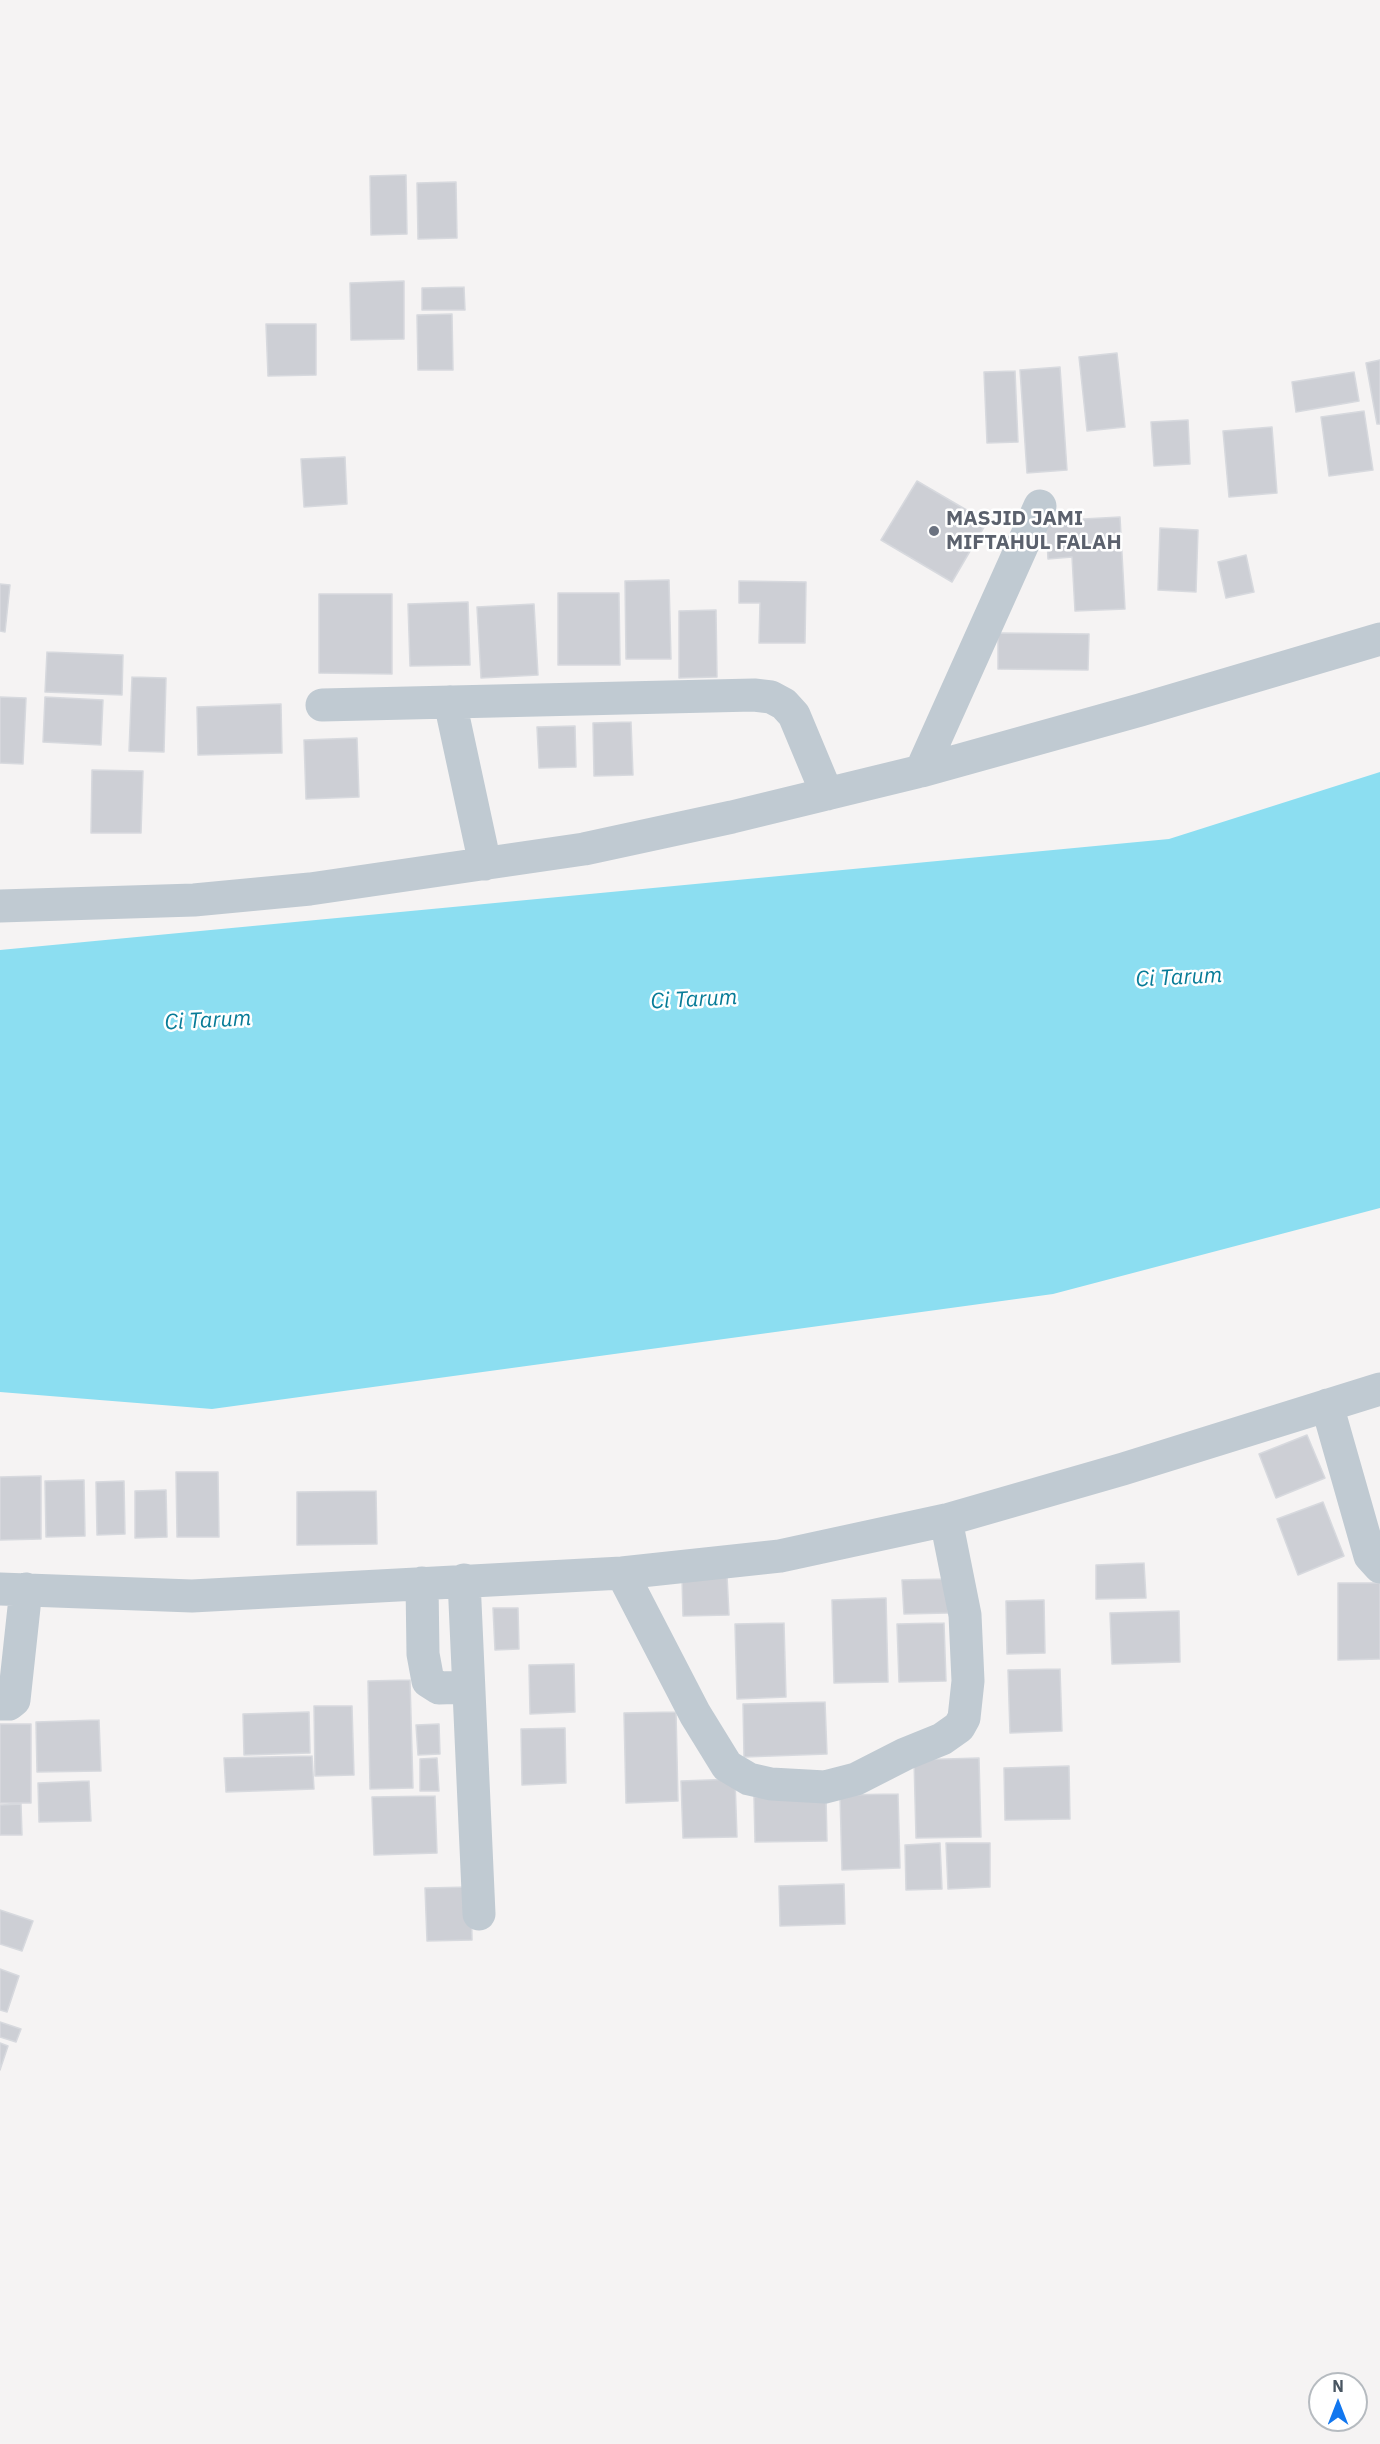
<!DOCTYPE html>
<style>
body{margin:0}
#map{position:relative;width:1380px;height:2444px;overflow:hidden;background:#f5f3f3;font-family:"IBM Plex Sans",sans-serif}
canvas{display:block}
.north{position:absolute;left:1308px;top:2372px;width:60px;height:60px;box-sizing:border-box;background:#fff;border:2px solid #b6bbc0;border-radius:50%;rotate:0deg;font-size:16px;font-weight:700;line-height:24px;text-align:center;color:#495662}
.north::after{content:'';display:block;margin:auto;width:21px;height:27px;background:#1277ef;clip-path:polygon(50% 0,100% 100%,50% 72%,0 100%)}
</style>
<div id="map">
<canvas width="1380" height="2444"></canvas>
<div class="north">N</div>
</div>
<script>
const c = document.querySelector('canvas').getContext('2d');
c.lineJoin = 'round';
function paint(path, color) { c.fillStyle = color; c.fill(path, 'evenodd'); }
const shape = rows => new Path2D(rows.map(r => 'M' + r).join(''));
function stroke(path, color, width, dash) { c.strokeStyle = color; c.lineWidth = width; c.lineCap = dash ? 'butt' : 'round'; c.setLineDash(dash || []); c.stroke(path); }
function write(font, color, halo, rows, align = 'center') {
  c.font = font + ' "IBM Plex Sans",sans-serif'; c.lineWidth = 5; c.setLineDash([]); c.textBaseline = 'middle'; c.strokeStyle = halo; c.fillStyle = color; for (const [text, x, y, turn = 0] of rows) {
    c.save(); c.translate(x, y); c.rotate((+turn || 0) * Math.PI / 180); c.textAlign = isNaN(turn) ? turn : align; if (halo) c.strokeText(text, 0, 0); c.fillText(text, 0, 0); c.restore();
  }
}
const water = shape([
 [1380,772,1380,1208,1053,1294,212,1409,0,1392,0,950,1169,839]
]);
const building = shape([
 [406,175,407,234,371,235,370,176,406,175],
 [456,182,457,238,418,239,417,183,456,182],
 [404,281,404,339,351,340,350,283,404,281],
 [464,287,465,310,422,310,422,288,464,287],
 [452,314,453,370,418,370,417,315,452,314],
 [266,324,316,324,316,375,268,376,266,324],
 [1117,353,1125,427,1087,431,1079,357,1117,353],
 [1380,360,1380,424,1377,424,1366,363,1380,360],
 [1060,367,1067,470,1027,473,1020,370,1060,367],
 [1015,371,1018,442,987,443,984,372,1015,371],
 [1354,372,1359,401,1296,412,1292,382,1354,372],
 [1364,411,1373,470,1329,476,1321,417,1364,411],
 [1188,420,1190,464,1154,466,1151,422,1188,420],
 [1272,427,1277,493,1229,497,1223,431,1272,427],
 [345,457,347,504,304,507,301,459,345,457],
 [917,481,987,522,952,582,881,540,917,481],
 [1120,517,1125,609,1075,611,1072,557,1048,559,1046,521,1120,517],
 [1160,528,1198,530,1196,592,1158,590,1160,528],
 [1246,555,1254,592,1226,598,1218,562,1246,555],
 [669,580,671,659,626,659,625,581,669,580],
 [739,581,806,582,805,643,759,643,760,603,739,603,739,581],
 [0,584,10,585,5,632,0,631,0,584],
 [558,593,619,593,620,665,558,665,558,593],
 [319,594,392,594,392,674,319,673,319,594],
 [468,602,470,665,410,666,408,604,468,602],
 [534,604,538,675,481,678,477,607,534,604],
 [716,610,717,677,679,678,679,611,716,610],
 [998,633,1089,634,1088,670,998,669,998,633],
 [47,652,123,655,122,695,45,692,47,652],
 [132,677,166,678,164,752,129,751,132,677],
 [0,697,26,698,23,764,0,763,0,697],
 [45,697,103,700,101,745,43,742,45,697],
 [281,704,282,753,198,755,197,707,281,704],
 [631,722,633,775,594,776,593,723,631,722],
 [575,726,576,767,539,768,537,727,575,726],
 [357,738,359,797,306,799,304,740,357,738],
 [92,770,143,771,141,833,91,833,92,770],
 [1307,1435,1325,1478,1276,1498,1259,1454,1307,1435],
 [176,1472,218,1472,219,1537,177,1537,176,1472],
 [41,1476,41,1539,0,1540,0,1477,41,1476],
 [84,1480,85,1536,46,1537,45,1481,84,1480],
 [124,1481,125,1534,97,1535,96,1482,124,1481],
 [166,1490,167,1537,135,1538,135,1491,166,1490],
 [376,1491,377,1544,297,1545,297,1492,376,1491],
 [1323,1502,1344,1556,1298,1575,1277,1519,1323,1502],
 [1144,1563,1146,1598,1096,1599,1096,1565,1144,1563],
 [727,1576,729,1615,683,1616,682,1577,727,1576],
 [948,1579,948,1613,904,1614,902,1580,948,1579],
 [1338,1583,1380,1583,1380,1659,1338,1660,1338,1583],
 [886,1598,888,1682,834,1683,832,1600,886,1598],
 [1044,1600,1045,1653,1007,1654,1006,1601,1044,1600],
 [493,1608,518,1608,519,1649,495,1650,493,1608],
 [1179,1611,1180,1662,1112,1664,1110,1613,1179,1611],
 [784,1623,786,1697,737,1699,735,1624,784,1623],
 [944,1623,946,1681,899,1682,897,1624,944,1623],
 [574,1664,575,1712,530,1714,529,1665,574,1664],
 [1060,1669,1062,1731,1010,1733,1008,1670,1060,1669],
 [410,1680,413,1788,370,1789,368,1681,410,1680],
 [825,1702,827,1754,744,1757,743,1704,825,1702],
 [314,1706,352,1706,354,1775,315,1776,314,1706],
 [309,1712,310,1753,244,1755,243,1714,309,1712],
 [676,1712,678,1801,626,1803,624,1713,676,1712],
 [99,1720,101,1771,37,1772,36,1722,99,1720],
 [0,1724,31,1724,31,1803,0,1803,0,1724],
 [439,1724,440,1754,418,1755,416,1725,439,1724],
 [565,1728,566,1783,522,1785,521,1729,565,1728],
 [312,1756,314,1789,226,1792,224,1758,312,1756],
 [437,1758,439,1791,420,1791,420,1759,437,1758],
 [979,1758,981,1837,916,1838,914,1760,979,1758],
 [1069,1766,1070,1819,1005,1820,1004,1768,1069,1766],
 [735,1779,737,1837,683,1838,681,1781,735,1779],
 [89,1781,91,1821,39,1822,38,1783,89,1781],
 [898,1794,900,1868,842,1870,840,1795,898,1794],
 [435,1796,437,1853,374,1855,372,1797,435,1796],
 [826,1796,827,1841,755,1842,754,1797,826,1796],
 [21,1804,22,1835,0,1835,0,1805,21,1804],
 [940,1843,942,1889,906,1890,905,1845,940,1843],
 [946,1843,990,1843,990,1887,948,1889,946,1843],
 [844,1884,845,1924,780,1926,779,1886,844,1884],
 [471,1887,472,1940,427,1941,425,1888,471,1887],
 [0,1910,33,1921,22,1951,0,1944,0,1910],
 [0,1969,19,1976,7,2012,0,2010,0,1969],
 [0,2022,21,2029,16,2042,0,2037,0,2022],
 [0,2043,8,2046,0,2070,0,2043]
]);
const street = shape([
 [450,702,485,864],
 [322,705,754,695,771,697,784,704,794,715,827,794],
 [921,771,1040,506],
 [0,906,194,900,310,889,584,849,732,817,921,771,1140,710,1380,639],
 [1327,1405,1370,1556,1380,1567],
 [622,1573,695,1714,727,1766,749,1779,771,1784,825,1787,856,1779,905,1754,942,1739,959,1727,964,1718,968,1681,965,1615,946,1520],
 [464,1580,479,1914],
 [422,1583,423,1654,428,1681,439,1688,468,1687],
 [0,1589,192,1596,622,1573,780,1556,946,1520,1123,1469,1380,1389],
 [0,1704,9,1704,14,1700,26,1589]
]);
const markers = [
 [934,531,6,"#6b7280"]
];
const worshipNames = [
 ["MASJID JAMI",946,519],
 ["MIFTAHUL FALAH",946,543]
];
const waterNames = [
 ["Ci Tarum",1179,978,-3],
 ["Ci Tarum",694,1000,-3],
 ["Ci Tarum",208,1021,-3]
];
paint(water, '#8cdef1');
paint(building, '#cdcfd5');
stroke(building, '#d7d9de', 1.5);
stroke(street, '#c0cad2', 33);
for (const [x, y, r, color] of markers) { const dot = new Path2D(); dot.arc(x, y, r, 0, 2 * Math.PI); c.fillStyle = color; c.fill(dot); stroke(dot, '#fff', 2); }
write('bold 21px', '#5b616d', '#fff', worshipNames, 'left');
write('italic 22px', '#077b97', '#fff', waterNames);
</script>
